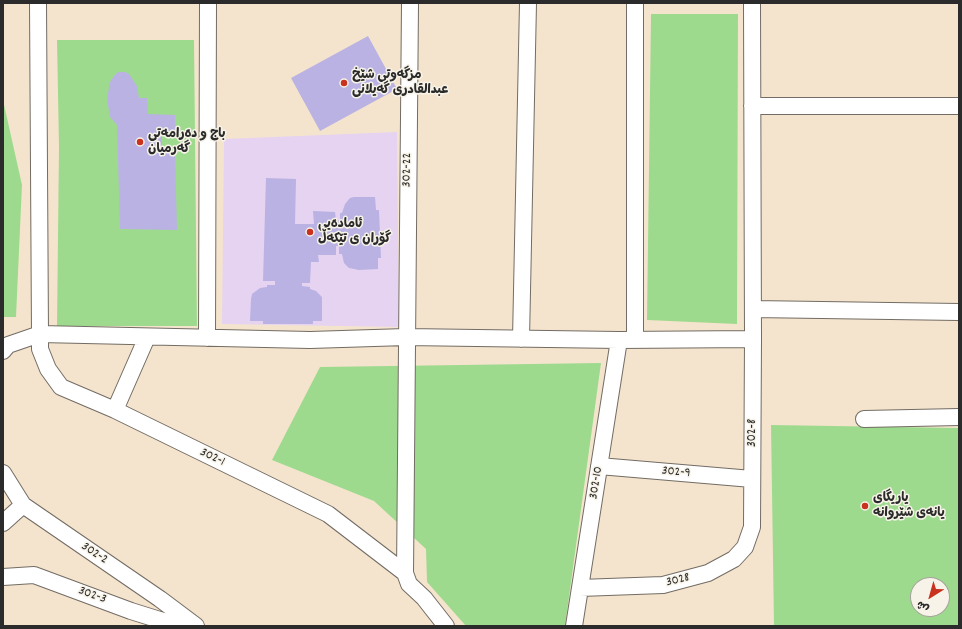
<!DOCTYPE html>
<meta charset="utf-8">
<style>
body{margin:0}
#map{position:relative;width:962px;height:629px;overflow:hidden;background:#f5e4cd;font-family:Dekko,"Playpen Sans Arabic",sans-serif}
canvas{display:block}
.frame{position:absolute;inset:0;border:4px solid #2b2b2b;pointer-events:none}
.north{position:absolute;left:910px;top:577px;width:40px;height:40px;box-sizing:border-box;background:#f7f3e8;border:1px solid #a5a39c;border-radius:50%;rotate:217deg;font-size:11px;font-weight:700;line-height:16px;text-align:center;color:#2b2b2b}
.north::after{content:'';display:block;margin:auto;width:14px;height:18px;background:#c8321e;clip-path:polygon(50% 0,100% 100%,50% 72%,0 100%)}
</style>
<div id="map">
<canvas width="962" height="629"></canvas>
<div class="frame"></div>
<div class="north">ش</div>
</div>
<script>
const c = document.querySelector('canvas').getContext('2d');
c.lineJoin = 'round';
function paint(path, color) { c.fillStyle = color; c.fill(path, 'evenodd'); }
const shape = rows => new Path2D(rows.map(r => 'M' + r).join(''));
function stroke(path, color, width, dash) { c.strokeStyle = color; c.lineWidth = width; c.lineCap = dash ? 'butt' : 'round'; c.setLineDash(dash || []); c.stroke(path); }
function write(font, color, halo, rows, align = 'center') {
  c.font = font + ' Dekko,"Playpen Sans Arabic",sans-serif'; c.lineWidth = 3; c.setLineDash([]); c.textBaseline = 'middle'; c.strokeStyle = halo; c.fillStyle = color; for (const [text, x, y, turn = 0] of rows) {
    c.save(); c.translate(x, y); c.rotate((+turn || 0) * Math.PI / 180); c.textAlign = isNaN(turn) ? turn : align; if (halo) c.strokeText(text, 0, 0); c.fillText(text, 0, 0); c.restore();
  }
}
const built = shape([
 [397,132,399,327,222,324,224,139]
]);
const green = shape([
 [651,14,738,14,737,324,647,320],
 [57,40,194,40,197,326,57,326,59,147],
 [3,100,22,185,16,317,3,317],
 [601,363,565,626,466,626,427,582,426,549,374,501,272,460,320,367],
 [771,425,959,428,959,626,774,626],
 [918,585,942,585,942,609,918,609]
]);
const building = shape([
 [368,36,397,89,320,131,291,78],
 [118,72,125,72,129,74,137,86,139,98,147,98,148,114,175,115,175,132,162,132,162,151,175,152,177,230,120,229,117,125,110,117,107,99,110,82,114,76],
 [266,178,296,179,295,224,314,224,313,211,335,212,336,220,340,220,340,213,342,213,345,204,350,198,354,197,375,197,376,210,379,210,381,258,378,258,378,269,359,270,349,268,344,263,342,254,339,254,339,246,336,246,336,255,318,255,319,262,311,262,310,283,302,283,302,286,310,287,310,289,316,291,322,297,322,321,313,321,313,324,263,324,263,321,250,321,251,299,252,294,260,288,267,287,267,285,275,285,275,281,263,281]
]);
const minor = shape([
 [38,3,40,334,40,349,48,369,61,387,115,410,328,514,405,573],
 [410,3,405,573,409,584,424,598,446,626],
 [752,106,959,106],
 [753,309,959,312],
 [207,338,208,3],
 [521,339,528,3],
 [635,340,635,3],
 [3,351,8,345,40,334,310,340,406,337,619,340,753,339],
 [115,410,147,337],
 [864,419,959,417],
 [599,466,752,479],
 [3,473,23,505,160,599,196,626],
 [3,523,23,505],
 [3,577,34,575,131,611,179,626],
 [580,588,663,585,708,573,734,559,745,547,752,527,753,339,752,3],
 [574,626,619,340]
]);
const markers = [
 [344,83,4,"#c8321e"],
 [140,142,4,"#c8321e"],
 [310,232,4,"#c8321e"],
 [865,506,4,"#c8321e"]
];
const poiNames = [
 ["مزگەوتی شێخ",352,76],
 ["عبدالقادری گەیلانی",352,91],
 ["باج و دەرامەتی",148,135],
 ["گەرمیان",148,150],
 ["ئامادەیی",318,225],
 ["گۆران ی تێکەڵ",318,240],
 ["یاریگای",873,499],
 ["یانەی شێروانە",873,514]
];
const streetNames = [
 ["302-22",408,170,-89],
 ["302-8",753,433,-90],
 ["302-1",212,458,26],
 ["302-9",676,473,5],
 ["302-10",597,483,-81],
 ["302-2",94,554,34],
 ["3028",678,581,-14],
 ["302-3",92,596,20]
];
paint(built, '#e5d3f1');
paint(green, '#9eda8e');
paint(building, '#b9b2e3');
stroke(minor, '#726c64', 18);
stroke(minor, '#fff', 16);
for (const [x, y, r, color] of markers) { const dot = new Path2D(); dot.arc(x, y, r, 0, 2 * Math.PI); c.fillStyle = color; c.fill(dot); stroke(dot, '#f7f3e8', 1.5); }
write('bold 13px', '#2b2b2b', '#f7f3e8', poiNames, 'left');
write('13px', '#2b2b2b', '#f7f3e8', streetNames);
</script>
